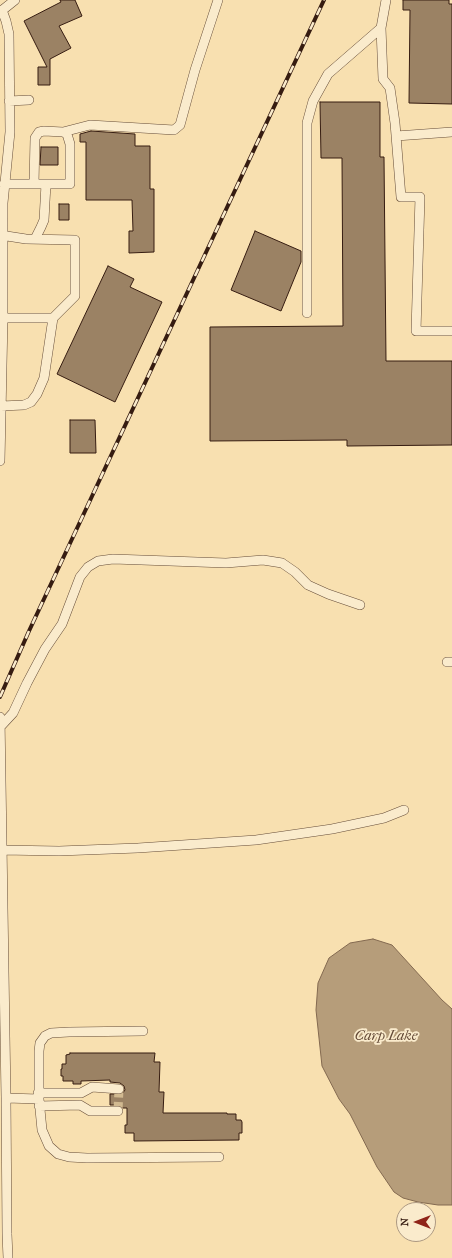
<!DOCTYPE html>
<style>
body{margin:0}
#map{position:relative;width:452px;height:1258px;overflow:hidden;background:#f8e0b0;font-family:"IM FELL French Canon",serif}
canvas{display:block}
.north{position:absolute;left:396px;top:1202px;width:40px;height:40px;box-sizing:border-box;background:#faebcc;border:1px solid #ac9881;border-radius:50%;rotate:270deg;font-size:11px;font-weight:700;line-height:16px;text-align:center;color:#361c11}
.north::after{content:'';display:block;margin:auto;width:14px;height:18px;background:#8f2418;clip-path:polygon(50% 0,100% 100%,50% 72%,0 100%)}
</style>
<div id="map">
<canvas width="452" height="1258"></canvas>
<div class="north">N</div>
</div>
<script>
const c = document.querySelector('canvas').getContext('2d');
c.lineJoin = 'round';
function paint(path, color) { c.fillStyle = color; c.fill(path, 'evenodd'); }
const shape = rows => new Path2D(rows.map(r => 'M' + r).join(''));
function stroke(path, color, width, dash) { c.strokeStyle = color; c.lineWidth = width; c.lineCap = dash ? 'butt' : 'round'; c.setLineDash(dash || []); c.stroke(path); }
function write(font, color, halo, rows, align = 'center') {
  c.font = font + ' "IM FELL French Canon",serif'; c.lineWidth = 3.5; c.setLineDash([]); c.textBaseline = 'middle'; c.strokeStyle = halo; c.fillStyle = color; for (const [text, x, y, turn = 0] of rows) {
    c.save(); c.translate(x, y); c.rotate((+turn || 0) * Math.PI / 180); c.textAlign = isNaN(turn) ? turn : align; if (halo) c.strokeText(text, 0, 0); c.fillText(text, 0, 0); c.restore();
  }
}
const water = shape([
 [373,939,392,945,442,1000,452,1009,452,1205,438,1205,418,1202,403,1198,394,1192,377,1167,350,1114,339,1099,322,1066,316,1010,318,983,329,958,350,943,373,939]
]);
const building = shape([
 [60,0,75,0,82,16,59,26,71,48,50,59,50,85,38,85,38,67,47,67,24,21,61,2,60,0],
 [403,0,449,0,449,4,452,4,452,104,409,103,410,10,403,10,403,0],
 [320,102,380,102,380,157,384,157,386,361,452,361,452,445,347,446,347,440,210,441,210,327,343,326,342,158,321,158,320,102],
 [91,131,135,134,135,146,150,146,150,189,154,189,154,252,129,253,129,231,133,231,132,200,86,200,86,142,80,142,80,134,91,131],
 [41,147,58,147,58,165,40,165,41,147],
 [59,204,69,204,69,220,59,220,59,204],
 [255,231,301,251,301,262,281,311,231,290,255,231],
 [108,266,134,279,130,287,162,302,115,402,57,374,108,266],
 [70,420,95,420,96,453,70,453,70,420],
 [70,1053,155,1053,154,1062,160,1062,159,1092,164,1092,163,1113,227,1113,227,1114,236,1114,236,1120,241,1120,242,1122,242,1133,239,1133,239,1140,134,1141,134,1133,125,1133,125,1125,127,1125,127,1108,123,1108,118,1105,110,1105,110,1094,122,1094,125,1090,124,1086,120,1083,110,1082,110,1080,81,1081,81,1084,73,1084,73,1081,63,1081,63,1076,61,1076,61,1069,62,1069,62,1064,66,1064,66,1055,70,1054,70,1053]
]);
const minorTunnel = shape([
 [118,1111,119,1089]
]);
const minor = shape([
 [386,0,381,28,383,79,390,88,395,123,401,197,420,197,416,331,452,331],
 [0,12,15,0],
 [9,101,29,100],
 [63,132,90,125,174,130,180,125,195,70,218,0],
 [396,136,452,132],
 [4,184,46,184,44,220,41,227,35,239],
 [34,184,35,138,39,132,44,131,63,132,67,134,70,144,70,184,46,184],
 [0,235,26,239,75,240,75,296,53,318,44,378,37,394,31,402,24,405,1,406],
 [307,313,307,123,313,101,328,74,381,28],
 [3,318,53,318],
 [0,461,3,318,3,203,10,132,9,34,6,21,2,10],
 [447,662,452,662],
 [0,717,6,1098,7,1234,8,1258],
 [0,727,13,713,27,683,45,649,62,624,80,577,88,567,98,561,113,559,226,563,263,560,282,563,295,572,308,585,328,594,360,605],
 [2,850,59,851,138,848,256,840,332,829,384,818,404,810],
 [38,1093,81,1093,92,1087,119,1089],
 [6,1098,39,1099,42,1130,49,1146,58,1154,69,1157,87,1158,219,1157],
 [39,1099,39,1051,40,1043,45,1036,51,1033,69,1032,143,1031],
 [39,1106,80,1105,90,1111,118,1111]
]);
const rail = shape([
 [0,697,29,631,324,0]
]);
const waterNames = [
 ["Carp Lake",386,1037]
];
paint(water, '#b69d7a');
stroke(water, '#836950', 1);
paint(building, '#9b8264');
stroke(building, '#361c11', 1);
stroke(minorTunnel, '#d1b990', 9, [9, 4.5]);
stroke(minor, '#664d39', 10);
stroke(minor, '#faebcc', 9);
stroke(rail, '#361c11', 4);
stroke(rail, '#faebcc', 2.5, [8]);
write('italic 14px', '#634936', '#faebcc', waterNames);
</script>
